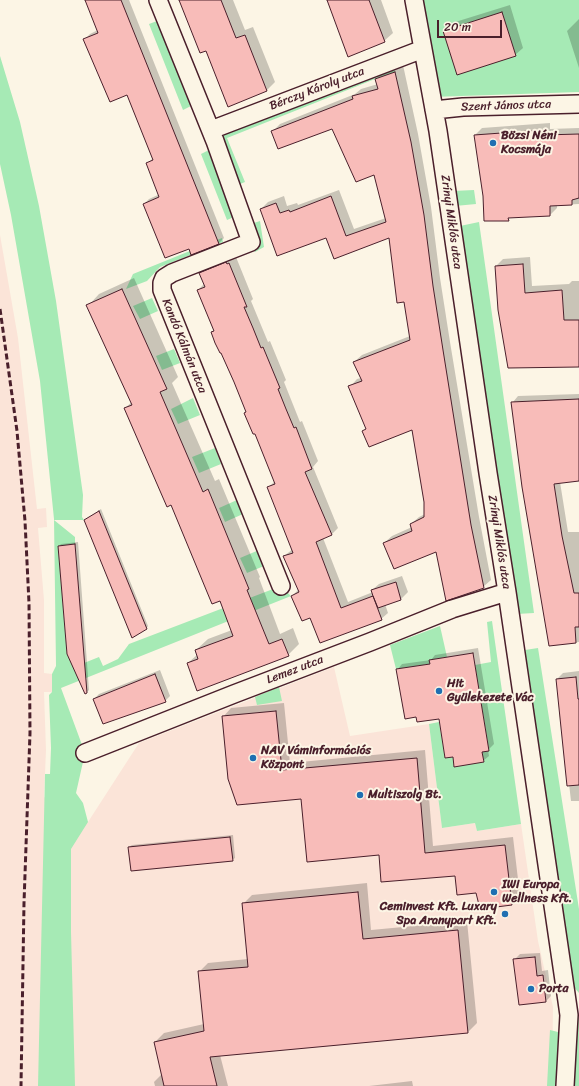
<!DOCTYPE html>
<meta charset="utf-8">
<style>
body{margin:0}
#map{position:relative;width:579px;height:1086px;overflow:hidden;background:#fcf5e5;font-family:Sriracha,sans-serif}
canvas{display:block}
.scale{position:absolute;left:437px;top:20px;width:65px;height:18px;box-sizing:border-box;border:2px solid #4a1f2b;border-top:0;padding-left:5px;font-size:12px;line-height:14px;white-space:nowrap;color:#4a1f2b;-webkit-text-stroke:3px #fcf5e5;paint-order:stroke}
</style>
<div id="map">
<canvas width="579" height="1086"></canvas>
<div class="scale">20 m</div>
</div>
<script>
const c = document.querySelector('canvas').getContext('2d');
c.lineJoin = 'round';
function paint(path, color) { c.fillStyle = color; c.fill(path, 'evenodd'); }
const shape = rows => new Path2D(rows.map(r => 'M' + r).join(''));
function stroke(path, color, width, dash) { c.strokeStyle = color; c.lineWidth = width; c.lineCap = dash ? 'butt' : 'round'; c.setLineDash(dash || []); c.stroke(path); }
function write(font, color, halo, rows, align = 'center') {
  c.font = font + ' Sriracha,sans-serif'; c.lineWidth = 4; c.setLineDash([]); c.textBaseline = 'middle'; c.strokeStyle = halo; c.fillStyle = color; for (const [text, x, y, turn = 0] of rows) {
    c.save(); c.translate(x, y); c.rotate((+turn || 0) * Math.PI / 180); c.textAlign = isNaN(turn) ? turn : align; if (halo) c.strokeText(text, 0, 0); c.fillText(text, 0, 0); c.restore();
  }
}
const built = shape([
 [0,235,18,338,37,509,46,508,47,527,38,528,44,600,44,673,52,674,52,692,44,692,46,750,44,797,88,822,139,743,334,667,350,736,429,724,442,828,475,823,477,831,521,824,538,941,553,1007,552,1086,0,1086]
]);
const green = shape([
 [414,0,579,0,579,92,432,97],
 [157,21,191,106,183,110,149,24],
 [0,56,20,122,39,206,56,301,83,495,82,517,84,520,54,520,75,537,75,544,58,546,67,654,74,667,99,657,103,666,118,659,129,644,281,586,291,596,61,688,85,753,76,793,83,803,88,822,71,849,71,932,75,1086,38,1086,45,774,50,774,51,748,49,695,52,692,52,674,56,666,54,519,40,381,11,215,0,164],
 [394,67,395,72,375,79,227,138,245,182,240,184,220,134],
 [209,150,234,217,227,220,201,154],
 [474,190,476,204,455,206,453,191],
 [260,221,264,247,255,252,254,250,258,242,254,223],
 [479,222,534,613,517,614,460,226],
 [222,238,223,242,160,267,147,281,126,289,133,274],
 [152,298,158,311,140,319,133,306],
 [174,349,180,363,162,370,156,356],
 [193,398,200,415,178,424,171,409],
 [215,448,221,464,199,473,192,457],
 [237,500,243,514,225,522,219,508],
 [259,550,264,566,247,573,240,558],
 [492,621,521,824,477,831,475,823,442,828,429,724,439,722,445,758,453,757,454,767,484,762,482,752,489,750,475,665,491,662,487,622],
 [440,626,447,657,429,660,430,664,396,669,390,645],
 [538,648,579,909,579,993,573,986,525,650],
 [279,687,282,701,257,705,255,697],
 [569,1015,579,1015,579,1086,565,1086],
 [550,1030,558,1032,561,1039,559,1086,547,1086]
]);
const shadow = shape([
 [87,0,129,0,224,238,219,243,192,253,189,247,144,204,149,199,160,194,147,164,153,158,128,94,85,39,90,34,98,30],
 [180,0,233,0,245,30,253,27,275,82,266,91,206,50],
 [328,0,381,0,393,33,384,41],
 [510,5,523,48,515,55,444,31,452,23],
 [579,19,579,68,567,31],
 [403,65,418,134,431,207,440,278,450,342,479,517,491,580,483,587,436,551,384,543,392,536,412,527,411,524,419,517,425,514,425,502,412,429,364,431,366,428,350,387,357,379,361,378,354,362,362,355,410,336,405,301,389,237,326,237,261,209,268,202,284,196,287,206,297,203,298,205,339,190,354,229,386,218,375,174,332,127,273,131,280,124,355,94,361,89,378,84,376,79,384,71],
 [550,123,550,129,579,128,579,204,557,205,557,208,550,215,511,216,508,220,484,196,475,135,482,128],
 [233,256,234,258,236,257,253,299,251,301,268,342,270,341,286,380,284,382,300,422,302,421,318,461,313,467,338,528,332,534,323,538,348,602,373,592,372,590,379,584,402,576,408,592,401,599,385,604,388,613,381,619,311,616,292,596,299,589,284,556,293,549,268,488,275,481,235,382,212,332,214,330,198,290,205,283,200,273,207,267],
 [530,257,532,286,569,284,572,281,579,281,579,366,496,266,503,259],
 [134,278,178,377,172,383,215,481,219,479,260,577,259,578,280,634,293,628,299,644,288,655,188,663,198,654,196,650,208,639,232,630,220,600,171,504,125,408,132,402,88,306,99,294],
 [579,394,579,480,560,482,568,532,579,532,579,642,550,645,513,402,518,396],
 [101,509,148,626,146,629,88,518],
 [78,542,89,690,87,692,59,546,61,544],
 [478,648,494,744,488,750,489,756,483,761,453,756,440,718,397,670,402,664,431,660,435,655],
 [160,670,170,696,165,701,94,699,99,694],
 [579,671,579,801,571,801,557,679,563,673],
 [284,703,290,763,425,750,433,846,513,837,520,896,512,904,477,891,456,875,380,854,302,798,223,717,231,708],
 [233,835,235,858,232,860,129,847,132,845],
 [367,883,371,930,467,921,477,1023,468,1032,220,1055,228,1086,155,1086,154,1082,162,1074,155,1042,164,1033,204,1024,199,972,208,963,248,959,243,904,252,895],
 [540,953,542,971,548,970,551,996,546,1001,514,960,520,954],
 [412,1081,413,1086,369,1086]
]);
const building = shape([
 [85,0,121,0,219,244,191,255,189,249,165,258,143,204,159,197,146,163,153,160,127,95,110,102,83,39,98,33,85,0],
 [179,0,221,0,236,38,245,35,267,91,228,107,206,51,200,53,179,0],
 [327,0,369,0,385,42,348,57,327,0],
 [502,12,516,56,457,75,443,31,502,12],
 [395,72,411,142,424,215,433,286,443,350,471,525,484,588,446,601,436,552,394,569,383,543,412,531,410,524,424,517,424,502,412,430,369,447,362,431,366,429,348,386,362,381,353,362,410,340,404,302,397,303,389,238,334,259,326,238,277,256,260,209,276,203,280,213,289,210,290,212,331,196,346,236,386,222,374,175,356,182,332,129,278,149,271,131,353,99,352,96,378,89,375,79,395,72],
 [543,130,543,135,579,134,579,198,572,200,572,205,550,206,550,216,508,218,509,221,484,221,483,196,474,135,543,130],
 [226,262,227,264,229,263,247,307,244,307,253,328,261,348,263,347,280,388,278,389,286,409,294,428,296,427,312,469,305,472,332,535,316,542,341,608,373,596,371,590,396,582,401,600,378,608,373,596,382,620,320,643,310,618,302,621,291,596,299,592,283,556,293,553,267,487,275,484,255,434,253,434,244,413,246,412,234,382,221,353,220,353,215,343,211,332,214,331,197,290,205,287,199,273,226,262],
 [523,264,525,293,562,290,564,320,579,320,579,367,508,368,498,310,495,266,523,264],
 [122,289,167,389,160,392,203,492,208,489,249,589,247,590,269,644,282,639,289,656,197,691,187,663,198,659,195,650,233,636,220,601,212,604,171,505,167,507,124,408,132,405,86,305,122,289],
 [579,399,579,481,554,484,562,536,574,593,579,593,579,627,575,627,576,643,549,646,522,487,511,402,579,399],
 [99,511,147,629,132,638,84,520,99,511],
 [75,544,87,693,85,694,67,654,58,546,75,544],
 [473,653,489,751,482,752,484,762,454,767,453,757,445,758,439,719,417,722,416,717,405,719,396,669,430,664,429,660,473,653],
 [155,674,166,702,103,724,93,699,155,674],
 [576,677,578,699,579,699,579,785,567,786,556,679,576,677],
 [276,711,282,770,417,758,425,853,505,845,512,905,480,909,476,893,457,895,455,876,381,882,379,855,307,862,301,799,237,805,228,779,222,716,276,711],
 [230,837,233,861,131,871,128,847,230,837],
 [358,892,363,939,458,930,468,1033,210,1057,217,1086,164,1086,154,1042,204,1031,198,971,248,967,242,903,358,892],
 [535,957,537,976,543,975,546,1002,519,1005,513,959,535,957]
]);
const street = shape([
 [158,0,215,141,251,242,172,273,164,278,162,283,162,290,281,586],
 [414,0,438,131,488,473,507,592,566,994,569,1015,565,1086],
 [434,110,463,107,579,104],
 [211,130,423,49],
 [85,753,234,694,370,642,452,609,507,592]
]);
const rail = shape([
 [0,309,17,431,25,521,29,603,30,733,24,903,21,1086]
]);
const markers = [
 [493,143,4,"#1f6fb2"],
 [439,691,4,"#1f6fb2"],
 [253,758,4,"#1f6fb2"],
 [360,795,4,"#1f6fb2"],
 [494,892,4,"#1f6fb2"],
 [505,914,4,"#1f6fb2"],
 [531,989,4,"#1f6fb2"]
];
const streetNames = [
 ["Bérczy Károly utca",317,89,-21],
 ["Szent János utca",506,106,-2],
 ["Zrínyi Miklós utca",451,222,82],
 ["Kandó Kálmán utca",184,346,68],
 ["Zrínyi Miklós utca",499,542,81],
 ["Lemez utca",295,670,-21]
];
const poiNames = [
 ["Bözsi Néni",501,136],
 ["Kocsmája",501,150],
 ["Hit",447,684],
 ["Gyülekezete Vác",447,698],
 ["NAV Váminformációs",261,751],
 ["Központ",261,765],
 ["Multiszolg Bt.",368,795],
 ["IWI Europa",502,885],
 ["Wellness Kft.",502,899],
 ["Ceminvest Kft. Luxary",497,907,"right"],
 ["Spa Aranypart Kft.",497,921,"right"],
 ["Porta",539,989]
];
paint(built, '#fbe4d8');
paint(green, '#a6eab5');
paint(shadow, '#0003');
paint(building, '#f8bcb9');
stroke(building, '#4a1f2b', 1);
stroke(street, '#4a1f2b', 20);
stroke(street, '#fcf5e5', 17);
stroke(rail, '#4a1f2b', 3, [6, 3]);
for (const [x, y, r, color] of markers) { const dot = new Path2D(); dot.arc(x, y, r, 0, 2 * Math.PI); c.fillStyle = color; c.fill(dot); stroke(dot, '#fcf5e5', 1.5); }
write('12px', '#4a1f2b', '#fcf5e5', streetNames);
write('bold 12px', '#4a1f2b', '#fcf5e5', poiNames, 'left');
</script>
